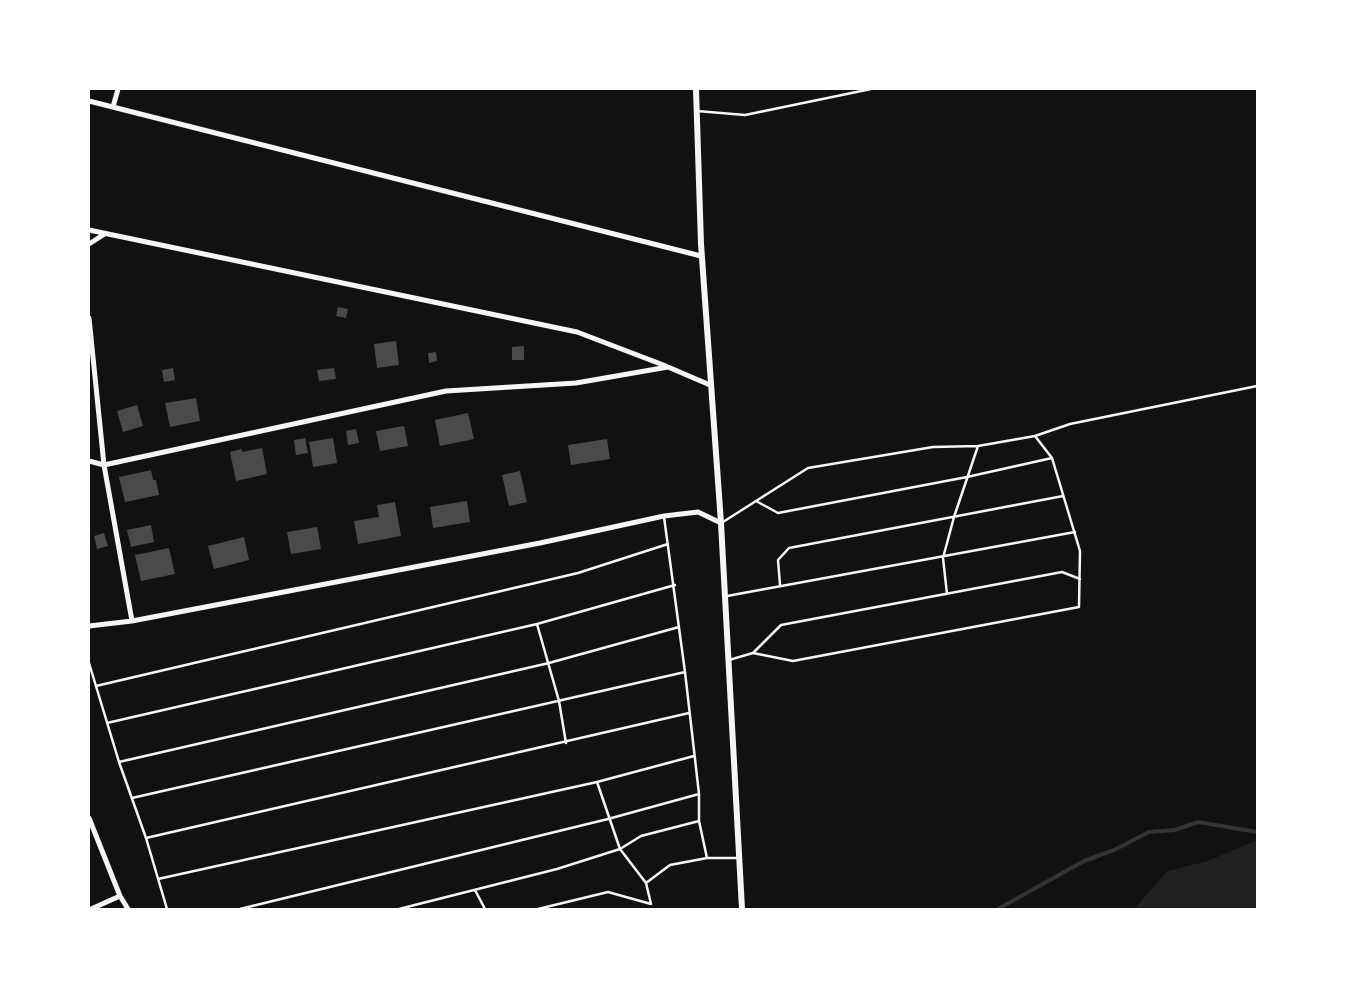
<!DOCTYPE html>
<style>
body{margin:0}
#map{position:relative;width:1346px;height:998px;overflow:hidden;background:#111;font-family:"DejaVu Sans",sans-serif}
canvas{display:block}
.frame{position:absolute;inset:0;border:90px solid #fff;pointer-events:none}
</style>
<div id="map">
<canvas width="1346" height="998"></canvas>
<div class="frame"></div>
</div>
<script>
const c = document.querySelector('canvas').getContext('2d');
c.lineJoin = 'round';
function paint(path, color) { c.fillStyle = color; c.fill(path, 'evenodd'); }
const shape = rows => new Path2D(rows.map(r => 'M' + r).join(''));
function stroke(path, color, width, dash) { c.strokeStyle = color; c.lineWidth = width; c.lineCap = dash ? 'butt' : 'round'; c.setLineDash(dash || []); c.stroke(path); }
const green = shape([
 [1257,840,1257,909,1134,909,1167,871,1208,861]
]);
const stream = shape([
 [998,909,1084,861,1114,850,1149,832,1175,830,1198,822,1257,832]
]);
const building = shape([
 [338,307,348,309,346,318,336,316],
 [396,341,399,365,377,368,374,344],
 [524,346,524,360,512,360,512,347],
 [436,352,437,361,429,363,428,353],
 [173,368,175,380,164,382,162,370],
 [334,368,336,379,319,381,317,370],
 [196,398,200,421,170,427,165,403],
 [137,405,143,426,123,432,117,411],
 [468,413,474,439,440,446,435,420],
 [404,426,408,446,380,451,376,431],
 [356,429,359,443,348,445,346,431],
 [305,438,308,453,296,455,294,440],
 [333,438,337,463,313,467,309,442],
 [607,439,610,459,571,465,568,445],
 [262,448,267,474,236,481,230,452,242,449,242,452],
 [151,470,153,480,156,480,159,495,125,502,119,477],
 [520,471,527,502,509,506,502,475],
 [467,501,470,522,433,528,430,507],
 [395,502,401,536,358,544,354,521,379,517,377,505],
 [151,525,154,542,131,547,127,530],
 [317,527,321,549,291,554,287,532],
 [104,533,108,546,97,549,94,536],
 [244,537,249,560,214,569,208,546],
 [169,548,175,574,141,581,135,555]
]);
const service = shape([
 [697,111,745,115,871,89],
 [1035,436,1070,424,1257,386],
 [664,517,685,672,699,794,699,821,707,858],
 [723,522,756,501,778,513,967,477,1052,458],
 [780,585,778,560,789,548,1063,496],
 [947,594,943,558,954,517,978,446],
 [727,596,1075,532],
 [537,624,559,701,566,743],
 [753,653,781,625,1062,572,1080,579],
 [729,660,753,653,793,661,1079,607,1080,551,1052,458,1035,436,978,446,933,447,808,468,756,501],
 [89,663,119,762,146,838,167,909],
 [96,686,578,573,668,544],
 [107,723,537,624,675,585],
 [119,762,549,663,679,627],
 [132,798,685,672],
 [146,838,689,713],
 [158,879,597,782],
 [646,883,620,849,597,782,694,756],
 [475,890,485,909],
 [240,909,608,819,699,794],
 [399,909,557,869,620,849,641,836,699,821],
 [538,909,608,892,651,904,646,883,670,865,707,858,738,858]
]);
const minor = shape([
 [89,101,701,256],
 [113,107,118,89],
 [89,230,577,332,666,366],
 [89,244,103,235],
 [89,318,104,465,132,621],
 [89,461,104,465,446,391,576,383,668,367,710,385],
 [89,626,132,621,540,543,664,516,698,512,721,523],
 [89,818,120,896,128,909],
 [91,909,120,896]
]);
const tertiary = shape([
 [696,89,701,244,721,523,742,909]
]);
paint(green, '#202020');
stroke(stream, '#333', 4);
paint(building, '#4a4a4a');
stroke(service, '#f5f5f5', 2.5);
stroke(minor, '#f5f5f5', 5);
stroke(tertiary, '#f5f5f5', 6);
</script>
